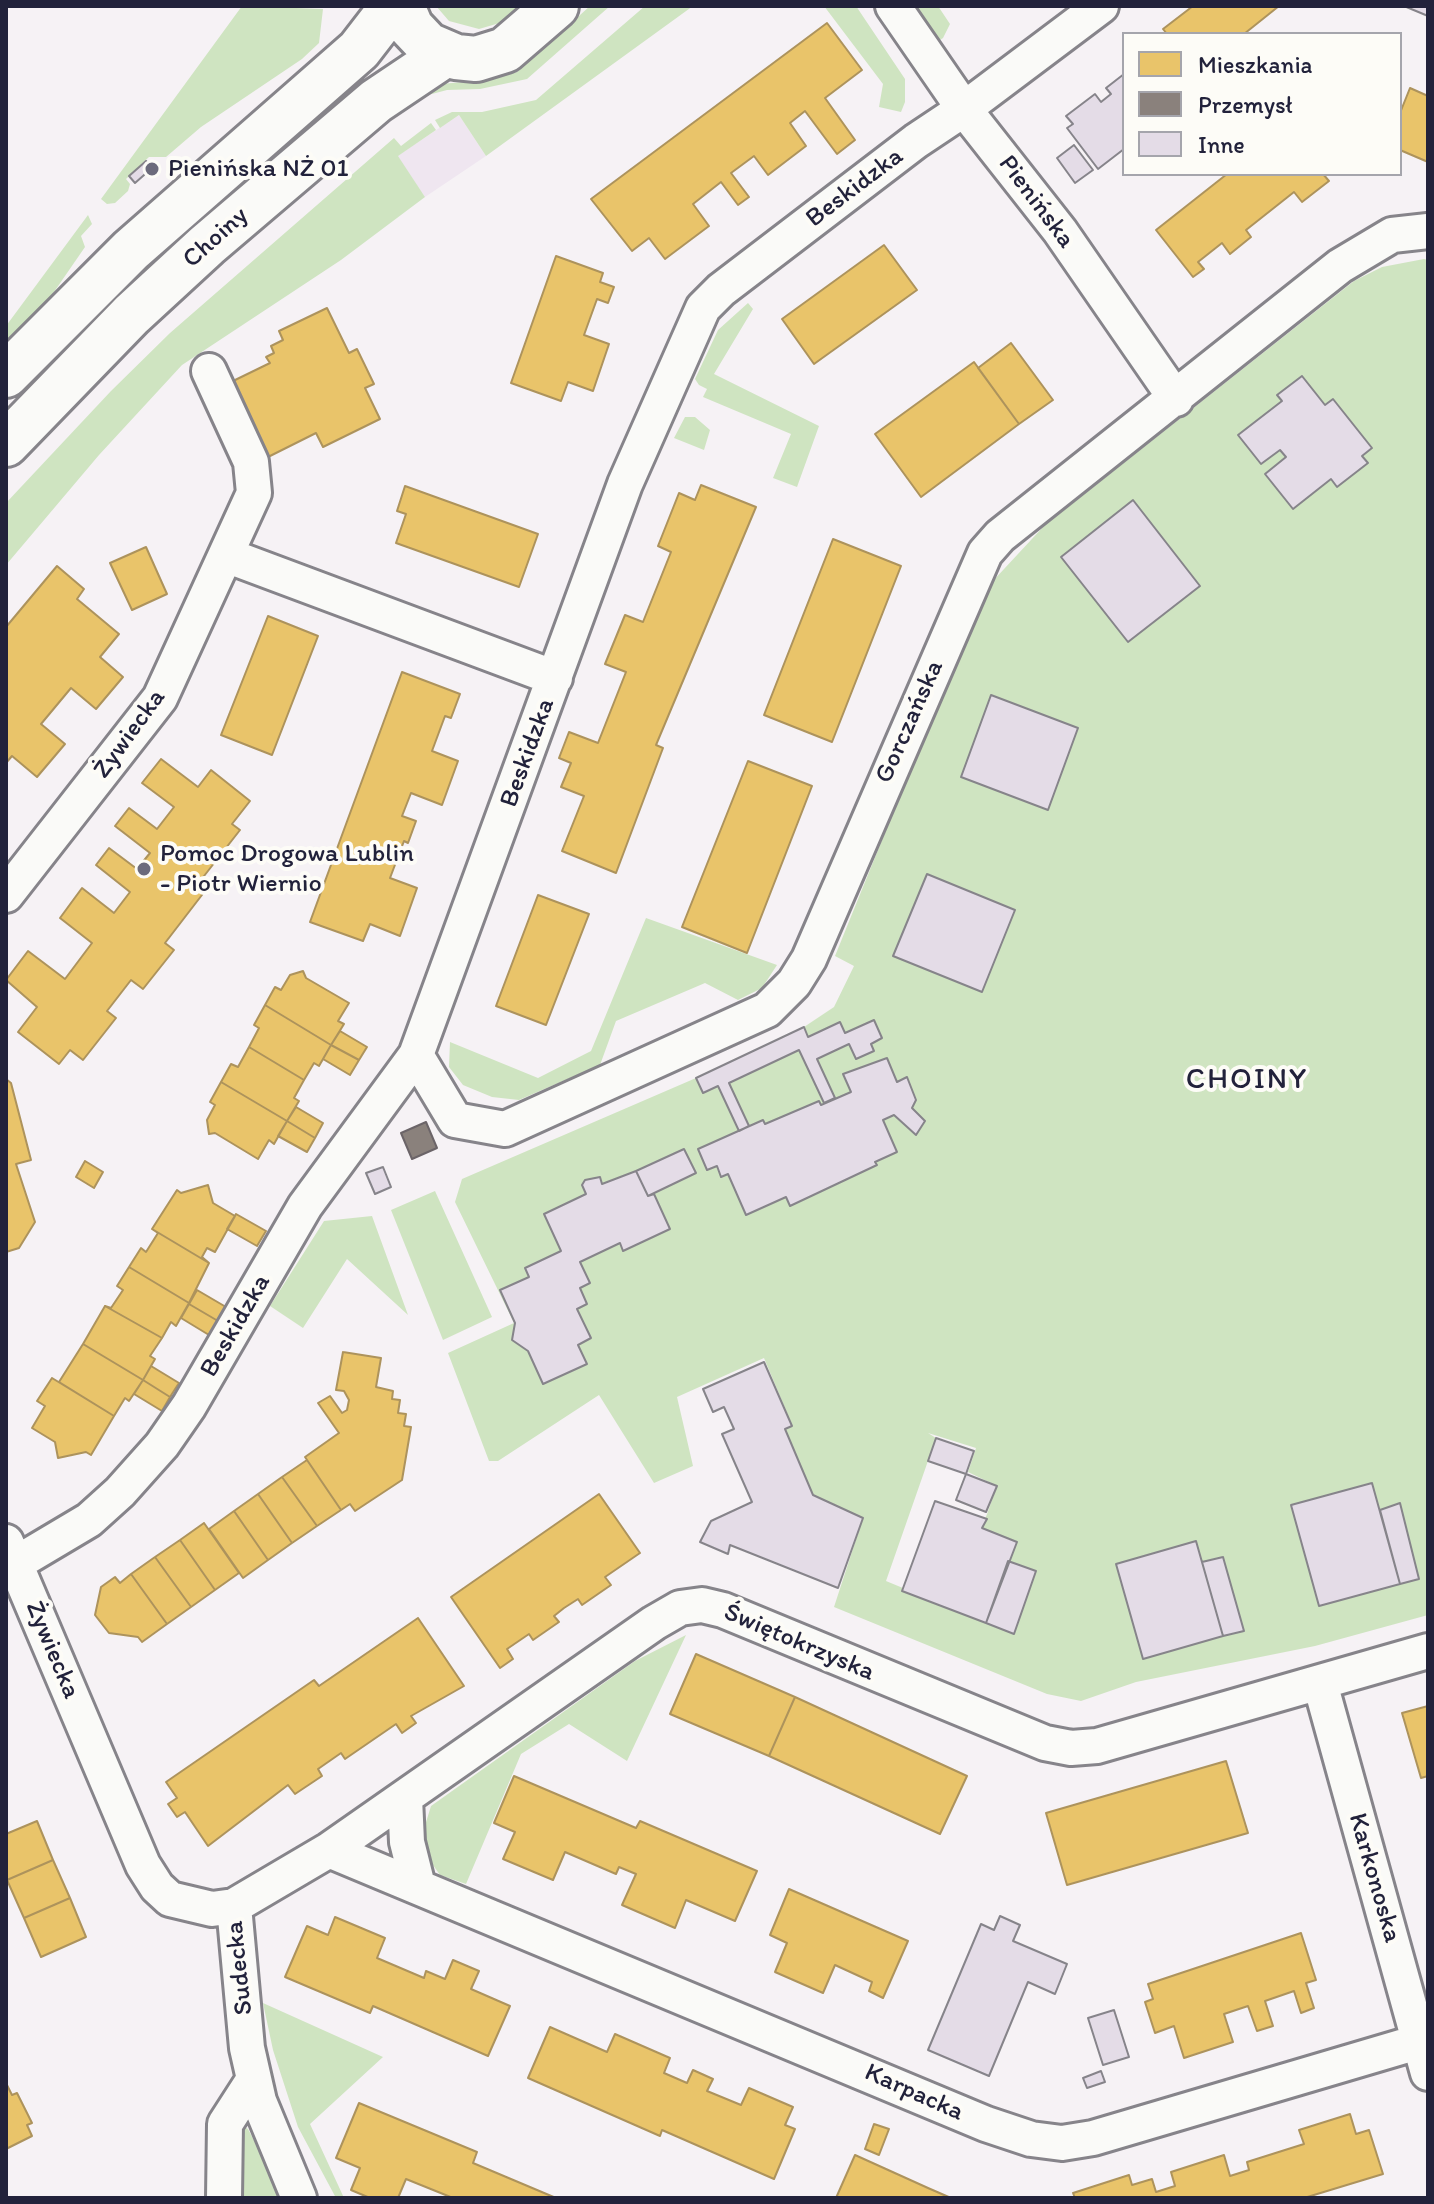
<!DOCTYPE html>
<meta charset="utf-8">
<style>
body{margin:0}
#map{position:relative;width:1434px;height:2204px;overflow:hidden;background:#f6f2f5;font-family:Itim,sans-serif}
canvas{display:block}
.frame{position:absolute;inset:0;border:8px solid #22223b;pointer-events:none}
.legend{position:absolute;left:1122px;top:32px;width:280px;height:144px;box-sizing:border-box;background:#fdfcf7;border:2px solid #a5a5ac;margin:0;padding:10px 14px;list-style:none;font-size:24px;color:#22223b}
.legend li{display:flex;align-items:center;gap:16px;height:40px}
.legend b{width:40px;border:2px solid #a5a5ac}
</style>
<div id="map">
<canvas width="1434" height="2204"></canvas>
<div class="frame"></div>
<ul class="legend">
<li><b style="height:22px;background:#e9c46a"></b>Mieszkania</li>
<li><b style="height:22px;background:#8a817c"></b>Przemysł</li>
<li><b style="height:22px;background:#e4dce7"></b>Inne</li>
</ul>
</div>
<script>
const c = document.querySelector('canvas').getContext('2d');
c.lineJoin = 'round';
function paint(path, color) { c.fillStyle = color; c.fill(path, 'evenodd'); }
const shape = rows => new Path2D(rows.map(r => 'M' + r).join(''));
function stroke(path, color, width, dash) { c.strokeStyle = color; c.lineWidth = width; c.lineCap = dash ? 'butt' : 'round'; c.setLineDash(dash || []); c.stroke(path); }
function write(font, color, halo, rows, align = 'center') {
  c.font = font + ' Itim,sans-serif'; c.lineWidth = 8; c.setLineDash([]); c.textBaseline = 'middle'; c.strokeStyle = halo; c.fillStyle = color; for (const [text, x, y, turn = 0] of rows) {
    c.save(); c.translate(x, y); c.rotate((+turn || 0) * Math.PI / 180); c.textAlign = isNaN(turn) ? turn : align; if (halo) c.strokeText(text, 0, 0); c.fillText(text, 0, 0); c.restore();
  }
}
const built = shape([
 [459,115,486,156,425,197,397,156]
]);
const green = shape([
 [242,6,323,9,319,43,302,59,201,127,166,157,149,157,126,179,130,184,128,191,115,203,107,204,101,199],
 [436,6,522,6,503,22,479,29,449,21],
 [590,6,610,6,527,79,480,89,447,90,413,99,440,84,489,80,517,72],
 [645,6,693,6,486,156,459,115,440,128,435,120,452,112,482,112,536,100],
 [824,6,856,6,905,79,905,102,901,112,879,107,883,84],
 [913,6,938,6,950,24,943,38,937,42],
 [431,123,436,130,398,156,425,197,341,260,182,365,99,455,6,565,6,503,111,391,170,333,394,138,401,146],
 [88,215,92,224,81,236,85,247,45,305,6,347,6,326],
 [1424,259,1428,260,1428,1615,1315,1646,1136,1682,1081,1701,1047,1694,834,1607,863,1518,813,1495,785,1429,792,1425,764,1358,677,1397,693,1466,654,1483,599,1395,498,1461,489,1461,448,1353,514,1323,455,1202,462,1179,696,1078,804,1027,834,1007,854,966,835,956,966,633,991,583,1044,526,1354,281,1382,267],
 [928,1433,976,1448,968,1472,997,1486,982,1528,1016,1541,1008,1561,1036,1571,1014,1634,886,1581,936,1438],
 [748,303,753,309,714,374,819,426,797,487,773,478,791,434,703,397,707,389,699,385,695,379,718,330],
 [685,417,695,417,710,430,704,450,674,438],
 [646,918,777,965,762,988,738,1000,705,983,616,1021,600,1065,519,1100,492,1097,463,1085,449,1067,450,1042,538,1078,591,1051],
 [435,1191,492,1317,443,1340,391,1210],
 [372,1216,408,1315,347,1259,303,1328,270,1306,324,1221],
 [686,1635,627,1761,569,1724,521,1754,466,1884,440,1875,428,1858,423,1832,431,1806,635,1661],
 [263,2003,383,2057,310,2124,344,2198,336,2198,298,2127,273,2050],
 [242,2125,248,2129,284,2198,234,2198]
]);
const homes = shape([
 [1193,6,1279,6,1244,34,1167,34,1163,29,1193,6],
 [827,23,862,70,825,98,855,140,837,154,805,111,790,123,806,146,768,175,754,156,731,173,749,197,738,205,721,182,693,204,709,226,665,259,649,238,632,251,591,199,827,23],
 [1410,88,1428,96,1428,162,1400,150,1400,113,1410,88],
 [1323,174,1329,181,1302,202,1294,192,1246,230,1251,237,1230,254,1222,243,1198,262,1204,269,1193,277,1156,230,1227,174,1323,174],
 [884,245,917,290,814,364,782,319,884,245],
 [556,256,603,273,600,282,614,287,608,303,597,299,584,335,609,344,593,391,568,382,561,401,511,383,556,256],
 [327,308,349,353,357,349,374,384,365,388,380,419,323,447,316,433,268,457,231,382,270,363,266,357,274,353,271,346,283,340,279,331,327,308],
 [1011,343,1053,400,1019,424,978,368,1011,343],
 [974,362,1019,424,921,497,875,434,974,362],
 [701,485,756,507,656,745,663,748,616,873,562,851,584,796,561,787,571,763,559,758,569,732,598,743,626,672,605,664,625,615,643,622,671,552,658,546,679,493,695,500,701,485],
 [405,486,538,534,519,587,396,543,406,514,397,511,405,486],
 [833,539,901,566,832,742,764,715,833,539],
 [146,547,167,594,132,610,110,563,146,547],
 [57,566,84,589,77,599,119,634,100,657,123,677,96,709,71,688,41,724,65,744,37,777,12,756,6,763,6,627,57,566],
 [268,616,318,636,272,755,221,735,268,616],
 [402,672,460,694,451,718,445,716,432,751,458,761,442,805,411,793,402,816,416,821,408,843,404,841,390,878,417,888,400,936,370,924,363,941,310,922,402,672],
 [161,759,198,787,211,770,250,801,232,824,240,830,197,885,205,891,165,943,174,950,143,989,131,980,107,1011,116,1018,83,1060,70,1050,59,1064,18,1032,37,1007,6,980,28,951,65,979,92,943,60,918,82,888,114,913,130,892,96,865,109,848,137,869,150,853,115,826,129,808,157,829,174,807,142,783,161,759],
 [748,761,812,786,747,953,682,927,748,761],
 [538,895,589,914,546,1025,496,1006,538,895],
 [303,971,306,978,349,1003,338,1021,344,1024,331,1045,265,1005,275,987,281,990,290,975,303,971],
 [265,1005,331,1045,319,1066,314,1063,304,1080,249,1047,259,1028,254,1025,265,1005],
 [340,1031,367,1047,359,1060,331,1045,340,1031],
 [331,1045,359,1060,350,1075,323,1059,331,1045],
 [249,1047,304,1080,294,1098,299,1101,287,1121,221,1082,231,1064,238,1067,249,1047],
 [6,1079,11,1083,31,1160,16,1164,35,1222,19,1248,6,1252,6,1079],
 [221,1082,287,1121,274,1144,269,1140,258,1159,215,1133,209,1134,207,1120,215,1105,210,1102,221,1082],
 [296,1107,323,1123,315,1138,287,1121,296,1107],
 [287,1121,315,1138,307,1152,278,1136,287,1121],
 [85,1161,103,1172,94,1188,76,1177,85,1161],
 [208,1185,213,1203,235,1216,215,1252,207,1248,202,1257,209,1263,152,1229,177,1190,181,1193,208,1185],
 [236,1214,266,1231,257,1246,227,1229,236,1214],
 [152,1229,209,1263,189,1303,129,1267,141,1248,146,1252,158,1233,152,1229],
 [129,1267,189,1303,176,1326,171,1322,162,1338,105,1306,111,1308,123,1290,117,1286,129,1267],
 [197,1290,226,1307,218,1321,189,1304,197,1290],
 [189,1304,218,1321,209,1335,181,1318,189,1304],
 [105,1306,162,1338,150,1356,155,1359,143,1380,83,1344,105,1306],
 [83,1344,143,1380,129,1401,125,1398,114,1416,59,1382,83,1344],
 [343,1352,381,1358,376,1387,393,1391,392,1399,400,1400,398,1413,406,1414,404,1426,411,1427,402,1480,355,1511,350,1504,341,1510,305,1457,339,1433,318,1403,330,1396,342,1413,347,1410,349,1400,344,1391,336,1390,343,1352],
 [151,1366,179,1383,170,1397,143,1380,151,1366],
 [52,1378,114,1416,91,1455,86,1452,58,1458,55,1442,32,1428,45,1406,37,1401,52,1378],
 [143,1380,170,1397,162,1411,134,1394,143,1380],
 [307,1460,341,1510,317,1526,282,1477,307,1460],
 [282,1477,317,1526,292,1543,258,1494,282,1477],
 [258,1494,292,1543,268,1560,234,1511,258,1494],
 [599,1494,640,1553,605,1577,611,1585,582,1605,578,1599,564,1608,554,1616,559,1622,533,1640,529,1634,507,1649,513,1659,500,1668,451,1597,599,1494],
 [234,1511,268,1560,243,1578,209,1529,234,1511],
 [204,1523,239,1573,215,1590,180,1540,204,1523],
 [180,1540,215,1590,191,1607,155,1557,180,1540],
 [155,1557,191,1607,167,1624,131,1574,155,1557],
 [131,1574,167,1624,142,1642,138,1637,109,1633,95,1615,101,1587,115,1577,120,1583,131,1574],
 [418,1618,464,1686,411,1716,416,1723,402,1733,396,1724,345,1759,341,1753,318,1769,322,1776,295,1794,288,1785,208,1846,185,1812,177,1817,168,1804,177,1798,166,1782,314,1680,319,1686,418,1618],
 [696,1654,795,1697,769,1756,670,1714,696,1654],
 [795,1697,967,1776,940,1834,769,1756,795,1697],
 [1428,1706,1428,1776,1421,1778,1402,1713,1428,1706],
 [1226,1761,1248,1833,1067,1885,1046,1813,1226,1761],
 [514,1776,636,1828,640,1821,757,1871,735,1921,686,1900,675,1928,622,1905,636,1874,619,1867,616,1874,565,1852,553,1880,503,1859,515,1832,494,1823,514,1776],
 [37,1821,53,1860,7,1880,6,1834,37,1821],
 [53,1860,70,1898,24,1918,7,1880,53,1860],
 [789,1889,908,1941,883,1998,869,1991,872,1982,835,1965,823,1993,775,1972,787,1943,770,1935,789,1889],
 [70,1898,86,1937,41,1957,24,1918,70,1898],
 [335,1917,385,1938,377,1958,424,1978,426,1971,445,1979,453,1960,479,1971,471,1989,510,2006,488,2056,373,2006,370,2013,285,1977,307,1926,328,1935,335,1917],
 [1301,1933,1316,1980,1306,1983,1314,2008,1301,2013,1294,1991,1265,2001,1273,2026,1257,2031,1248,2006,1224,2014,1233,2042,1184,2058,1174,2026,1155,2033,1145,2002,1153,1999,1148,1984,1301,1933],
 [550,2027,607,2052,615,2034,670,2058,664,2073,687,2083,693,2070,713,2079,707,2091,741,2105,749,2088,793,2107,785,2125,795,2129,774,2179,662,2130,660,2136,528,2078,550,2027],
 [6,2083,12,2095,17,2093,32,2123,27,2125,32,2136,6,2149,6,2083],
 [359,2103,477,2152,473,2163,556,2198,453,2198,406,2179,398,2198,370,2198,351,2190,360,2168,336,2158,359,2103],
 [1350,2114,1356,2134,1369,2130,1383,2174,1304,2198,1075,2198,1073,2193,1129,2175,1132,2185,1152,2179,1156,2192,1175,2186,1171,2172,1224,2155,1230,2176,1249,2170,1247,2162,1304,2144,1299,2130,1350,2114],
 [874,2124,889,2129,879,2155,865,2149,874,2124],
 [855,2155,928,2188,951,2198,836,2198,855,2155]
]);
const industry = shape([
 [426,1122,437,1148,412,1159,401,1133,426,1122]
]);
const building = shape([
 [1404,6,1428,6,1428,16,1404,6],
 [1124,74,1124,149,1098,169,1067,128,1073,124,1066,116,1095,94,1101,102,1111,94,1106,88,1124,74],
 [1074,145,1093,170,1075,183,1057,158,1074,145],
 [146,161,152,168,135,183,129,176,146,161],
 [1302,376,1325,405,1333,399,1372,448,1362,456,1368,463,1337,487,1331,479,1293,509,1265,474,1286,457,1280,450,1261,464,1238,435,1282,401,1277,395,1302,376],
 [1133,500,1200,586,1128,642,1061,557,1133,500],
 [991,695,1078,728,1048,810,961,777,991,695],
 [927,874,1015,910,982,992,893,956,927,874],
 [874,1020,882,1038,871,1044,874,1051,856,1059,849,1044,817,1059,835,1098,824,1103,799,1050,729,1083,749,1126,739,1131,718,1086,703,1093,696,1078,804,1027,808,1037,840,1022,845,1033,874,1020],
 [887,1058,897,1082,907,1077,916,1100,912,1108,925,1121,916,1135,894,1115,883,1120,897,1152,875,1162,877,1165,790,1206,786,1197,746,1215,728,1174,721,1177,717,1166,707,1170,698,1149,763,1120,765,1124,819,1101,821,1105,851,1092,843,1074,887,1058],
 [684,1149,696,1173,648,1196,636,1171,684,1149],
 [383,1167,391,1187,375,1194,366,1173,383,1167],
 [636,1171,648,1196,654,1194,670,1229,623,1251,620,1243,580,1262,590,1283,580,1288,587,1304,577,1309,591,1338,578,1345,587,1364,543,1384,528,1351,512,1340,515,1323,500,1290,529,1277,525,1268,561,1251,544,1214,586,1194,582,1185,585,1180,600,1177,602,1184,636,1171],
 [764,1362,792,1426,785,1429,813,1495,863,1518,838,1588,730,1545,728,1554,700,1542,711,1521,752,1502,722,1434,734,1429,724,1407,713,1412,703,1389,764,1362],
 [936,1438,974,1451,966,1474,928,1461,936,1438],
 [966,1474,997,1486,986,1512,956,1500,966,1474],
 [1372,1483,1400,1584,1319,1606,1291,1505,1372,1483],
 [935,1501,987,1519,982,1528,1017,1542,986,1623,902,1591,935,1501],
 [1400,1503,1419,1579,1400,1584,1380,1510,1400,1503],
 [1196,1541,1223,1636,1143,1659,1116,1564,1196,1541],
 [1223,1557,1244,1631,1223,1636,1202,1562,1223,1557],
 [1008,1561,1036,1571,1014,1634,986,1623,1008,1561],
 [1000,1916,1020,1925,1013,1941,1067,1964,1055,1994,1028,1982,989,2076,928,2050,981,1924,994,1930,1000,1916],
 [1114,2010,1129,2057,1103,2065,1088,2018,1114,2010],
 [1101,2071,1105,2082,1087,2088,1083,2078,1101,2071]
]);
const street = shape([
 [893,6,964,109,1060,231,1176,399],
 [226,555,555,678],
 [6,895,160,698,254,493,251,462,209,371],
 [416,1055,455,1120,505,1129,767,1010,794,983,809,959,985,553,1000,536,1340,266,1392,235,1428,231],
 [6,1542,143,1865,157,1887,170,1899,212,1909,234,1906,329,1850,654,1623,680,1608,702,1605,723,1610,1045,1743,1071,1748,1097,1746,1428,1651],
 [15,1564,89,1520,120,1492,162,1445,189,1406,305,1206,416,1055,625,484,703,308,721,290,916,141,964,109,1101,6],
 [1320,1683,1428,2073],
 [405,1798,407,1842,418,1886],
 [329,1850,986,2124,1031,2139,1062,2143,1093,2138,1428,2039],
 [234,1906,247,2048,259,2101,299,2198],
 [224,2198,225,2124,254,2079]
]);
const secondary = shape([
 [402,6,411,27,428,45,456,57,476,59,505,50,556,6],
 [6,375,131,250,359,50,393,6],
 [6,444,131,315,207,245,376,101,446,54]
]);
const markers = [
 [152,169,8,"#6c6b7c"],
 [144,869,8,"#6c6b7c"]
];
const poiNames = [
 ["Pienińska NŻ 01",168,169],
 ["Pomoc Drogowa Lublin",160,854],
 ["- Piotr Wiernio",160,884]
];
const streetNames = [
 ["Beskidzka",855,188,-37],
 ["Pienińska",1036,202,53],
 ["Choiny",216,238,-42],
 ["Gorczańska",910,722,-66],
 ["Żywiecka",130,734,-54],
 ["Beskidzka",528,753,-70],
 ["Beskidzka",236,1326,-60],
 ["Świętokrzyska",799,1643,23],
 ["Żywiecka",52,1650,67],
 ["Karkonoska",1374,1878,74],
 ["Sudecka",240,1968,-96],
 ["Karpacka",914,2093,24]
];
const quarterNames = [
 ["CHOINY",1247,1080]
];
paint(built, '#efe6f0');
paint(green, '#cfe4c1');
paint(homes, '#e9c46a');
stroke(homes, '#ad935c', 2);
paint(industry, '#8a817c');
stroke(industry, '#6b6468', 2);
paint(building, '#e4dce7');
stroke(building, '#86848a', 2);
stroke(street, '#86848a', 40);
stroke(secondary, '#86848a', 50);
stroke(street, '#fafaf8', 34);
stroke(secondary, '#fafaf8', 44);
for (const [x, y, r, color] of markers) { const dot = new Path2D(); dot.arc(x, y, r, 0, 2 * Math.PI); c.fillStyle = color; c.fill(dot); stroke(dot, '#fdfcf7', 3); }
write('26px', '#22223b', '#fdfcf7', poiNames, 'left');
write('26px', '#22223b', '#fdfcf7', streetNames);
c.letterSpacing = '2px';
write('30px', '#22223b', '#fdfcf7', quarterNames);
c.letterSpacing = '0px';
</script>
